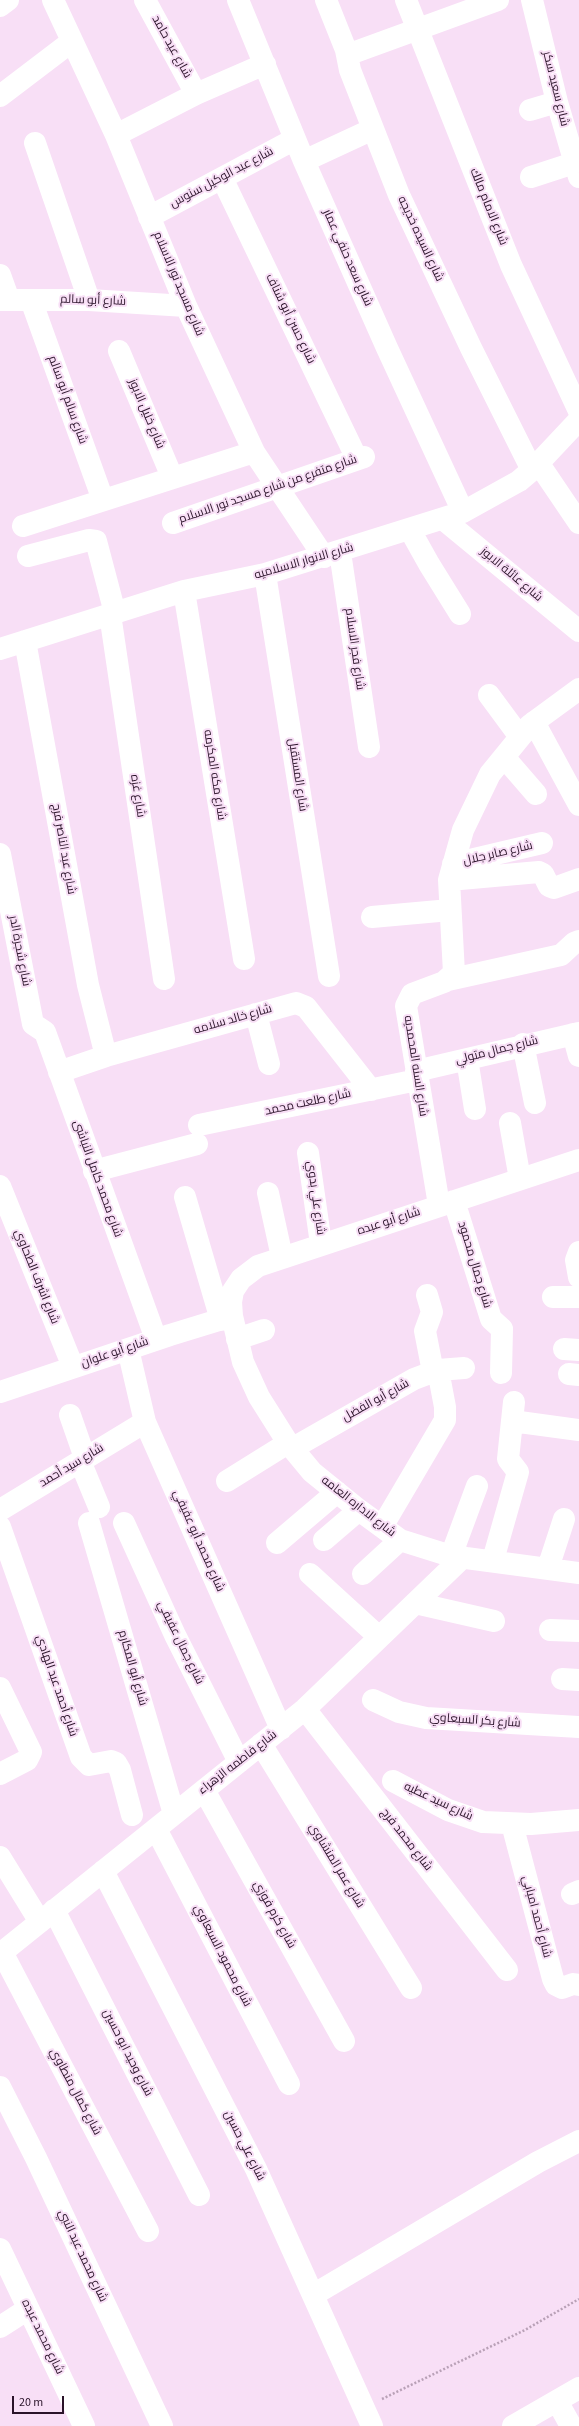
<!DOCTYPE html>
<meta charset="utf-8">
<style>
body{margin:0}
#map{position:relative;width:579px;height:2426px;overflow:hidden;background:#f8dff6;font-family:"Source Sans 3",sans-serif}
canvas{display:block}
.scale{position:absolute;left:12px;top:2396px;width:52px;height:18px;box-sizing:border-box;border:2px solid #2a1329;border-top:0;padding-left:5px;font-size:12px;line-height:14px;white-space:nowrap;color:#2a1329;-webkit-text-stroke:3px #f8dff6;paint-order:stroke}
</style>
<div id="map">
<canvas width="579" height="2426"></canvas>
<div class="scale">20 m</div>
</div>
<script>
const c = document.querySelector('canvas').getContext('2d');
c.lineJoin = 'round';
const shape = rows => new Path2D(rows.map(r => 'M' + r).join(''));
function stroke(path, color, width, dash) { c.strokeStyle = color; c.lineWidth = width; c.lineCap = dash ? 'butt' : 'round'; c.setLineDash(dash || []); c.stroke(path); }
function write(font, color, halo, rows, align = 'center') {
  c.font = font + ' "Source Sans 3",Cairo,sans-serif'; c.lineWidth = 4; c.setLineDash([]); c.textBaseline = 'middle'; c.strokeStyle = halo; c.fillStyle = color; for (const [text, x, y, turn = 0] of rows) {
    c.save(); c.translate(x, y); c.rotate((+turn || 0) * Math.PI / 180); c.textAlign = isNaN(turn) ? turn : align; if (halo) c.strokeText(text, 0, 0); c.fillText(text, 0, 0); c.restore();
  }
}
const path = shape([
 [382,2399,525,2330,579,2299]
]);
const minor = shape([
 [53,0,116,135,186,306,254,452,324,557],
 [145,0,196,94],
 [238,0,304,161,387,348,463,512],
 [326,0,346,50,350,70,399,195,471,348,532,470],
 [406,0,511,265,579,411],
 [532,0,557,102,579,177],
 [0,6,8,0],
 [347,55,498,0],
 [0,96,71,42],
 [530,110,557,102],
 [116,135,196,94,265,64],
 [35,143,89,300],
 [304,161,373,129],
 [531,177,574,163],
 [222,178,357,459],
 [149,217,295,139],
 [0,275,9,300],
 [0,300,89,300,186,306],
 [31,300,103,500],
 [119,351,172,477],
 [539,464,579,523],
 [443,519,579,631],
 [173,523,364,457],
 [23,526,254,452],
 [410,530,429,564,460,614],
 [340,552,369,747],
 [28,556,89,540,96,541,115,613],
 [265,574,329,976],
 [184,591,244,959],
 [110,614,164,979],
 [25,641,88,985,106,1056],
 [0,649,184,591,265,574,463,512,519,481,532,470,579,420],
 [489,695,520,737],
 [534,722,579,805],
 [504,757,536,794],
 [0,854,33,1024,45,1032,156,1339],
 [453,864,542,843],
 [449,880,539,872,543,874,549,886,554,888,579,879],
 [372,917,450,910],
 [448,980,561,955,574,943,579,941],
 [256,1014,269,1064],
 [573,1034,579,1056],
 [523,1044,535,1103],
 [467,1059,475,1109],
 [416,1071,579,1033],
 [59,1072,106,1056,296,1003,306,1007,371,1090],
 [510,1123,520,1179],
 [199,1125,417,1080],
 [308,1153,321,1244],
 [579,1160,258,1266,241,1279,233,1291,231,1302,232,1316,243,1362,259,1397,288,1443,312,1472,359,1510,400,1540,451,1556,579,1573],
 [94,1171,197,1144],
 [0,1186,73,1367],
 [268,1193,282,1257],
 [185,1197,221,1320],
 [454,1201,491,1319,502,1329,501,1373],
 [439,1205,406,1006,412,994,444,982,454,973,449,880,463,830,490,774,530,725,579,689],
 [579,1252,576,1260,579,1277],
 [427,1295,432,1312,425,1331,433,1372],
 [553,1297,579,1297],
 [237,1339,264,1330],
 [128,1349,145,1422,281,1729],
 [564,1349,579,1350],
 [569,1374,579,1375],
 [0,1392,170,1335,232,1316],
 [70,1415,85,1458],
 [512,1421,579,1430],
 [293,1448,414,1379,438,1370,464,1368],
 [80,1461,99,1507],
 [227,1481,288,1443],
 [0,1510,145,1422],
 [89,1523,174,1814],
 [124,1523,175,1635,239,1762],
 [0,1527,81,1757,89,1765,111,1761,116,1763,120,1770,132,1815],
 [382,1527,445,1420,445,1407,438,1370],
 [324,1540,359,1510],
 [277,1543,337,1492],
 [451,1556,477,1486],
 [493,1560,518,1472,508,1459,514,1402],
 [548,1568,564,1519],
 [310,1574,379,1637],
 [363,1574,400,1540],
 [415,1603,494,1621],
 [550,1630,579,1631],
 [562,1679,579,1680],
 [0,1688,31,1752,27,1760,0,1774],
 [373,1700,399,1712,426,1718,579,1727],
 [305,1709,507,1970],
 [261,1744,411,1988],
 [393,1781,448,1810,483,1822,531,1824,579,1820],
 [204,1790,344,2041],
 [512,1824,553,1979,556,1985,562,1988,573,1984,579,1985],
 [156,1829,289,2084],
 [0,1857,40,1922],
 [103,1871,256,2169,372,2426],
 [572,1894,579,1891],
 [54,1910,199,2195],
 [2,1952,148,2231],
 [0,1954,305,1709,463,1557],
 [0,2087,36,2158,162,2426],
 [0,2249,84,2426],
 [313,2295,538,2162,579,2141],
 [0,2327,28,2309],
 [557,2401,571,2426],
 [513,2426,579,2388]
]);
const streetNames = [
 ["شارع عيد حامد",171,47,61],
 ["شارع سعيد سكر",555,89,76],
 ["شارع عبد الوكيل سنوس",222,178,-28],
 ["شارع الامام مالك",488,207,68],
 ["شارع السيده خديجه",420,239,65],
 ["شارع سعد حنفي عمار",347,258,66],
 ["شارع مسجد نور الاسلام",178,284,67],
 ["شارع أبو سالم",93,301,2],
 ["شارع حسن أبو شناف",290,319,64],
 ["شارع سالم أبو سالم",67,400,70],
 ["شارع خليل الابوز",146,414,67],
 ["شارع متفرع من شارع مسجد نور الاسلام",268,490,-19],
 ["شارع الانوار الاسلاميه",304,562,-16],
 ["شارع عائلة الابوز",511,575,40],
 ["شارع فجر الاسلام",354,649,82],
 ["شارع مكه المكرمه",214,775,81],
 ["شارع المستقبل",297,775,81],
 ["شارع غزه",137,796,81],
 ["شارع عبد الناصر فرج",63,849,80],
 ["شارع صابر جلال",498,854,-13],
 ["شارع شجرة الدر",19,951,79],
 ["شارع خالد سلامه",233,1020,-16],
 ["شارع جمال متولي",497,1051,-14],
 ["شارع السنه المحمديه",415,1066,81],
 ["شارع طلعت محمد",308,1103,-12],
 ["شارع محمد كامل النباشى",97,1179,70],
 ["شارع علي بدوي",315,1198,82],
 ["شارع أبو عبده",389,1222,-18],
 ["شارع جمال محمود",474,1265,73],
 ["شارع اشرف الطحاوي",36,1277,68],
 ["شارع أبو علوان",115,1353,-19],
 ["شارع أبو الفضل",376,1401,-29],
 ["شارع سيد أحمد",72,1466,-31],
 ["شارع الاداره العامه",358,1507,38],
 ["شارع محمد أبو عفيفي",198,1541,66],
 ["شارع جمال عفيفي",180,1643,64],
 ["شارع أبو المكارم",132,1668,74],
 ["شارع أحمد عبد الهادي",56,1686,71],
 ["شارع بكر السبعاوي",475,1721,4],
 ["شارع فاطمه الزهراء",238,1763,-38],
 ["شارع سيد عطيه",438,1802,25],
 ["شارع محمد فرج",406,1840,52],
 ["شارع عمر المنشاوي",336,1866,59],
 ["شارع كرم فوزي",274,1915,61],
 ["شارع أحمد امبابي",536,1917,75],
 ["شارع محمود السبعاوي",222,1956,63],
 ["شارع وحيد ابو حسين",127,2053,63],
 ["شارع كمال منطاوي",75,2092,62],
 ["شارع علي حسين",244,2146,63],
 ["شارع محمد عبد النبي",82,2256,65],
 ["شارع محمد عبده",42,2337,64]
];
stroke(path, '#b9a1b7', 2.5, [2, 2]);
stroke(minor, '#fff', 22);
write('12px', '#2a1329', '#f8dff6', streetNames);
</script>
